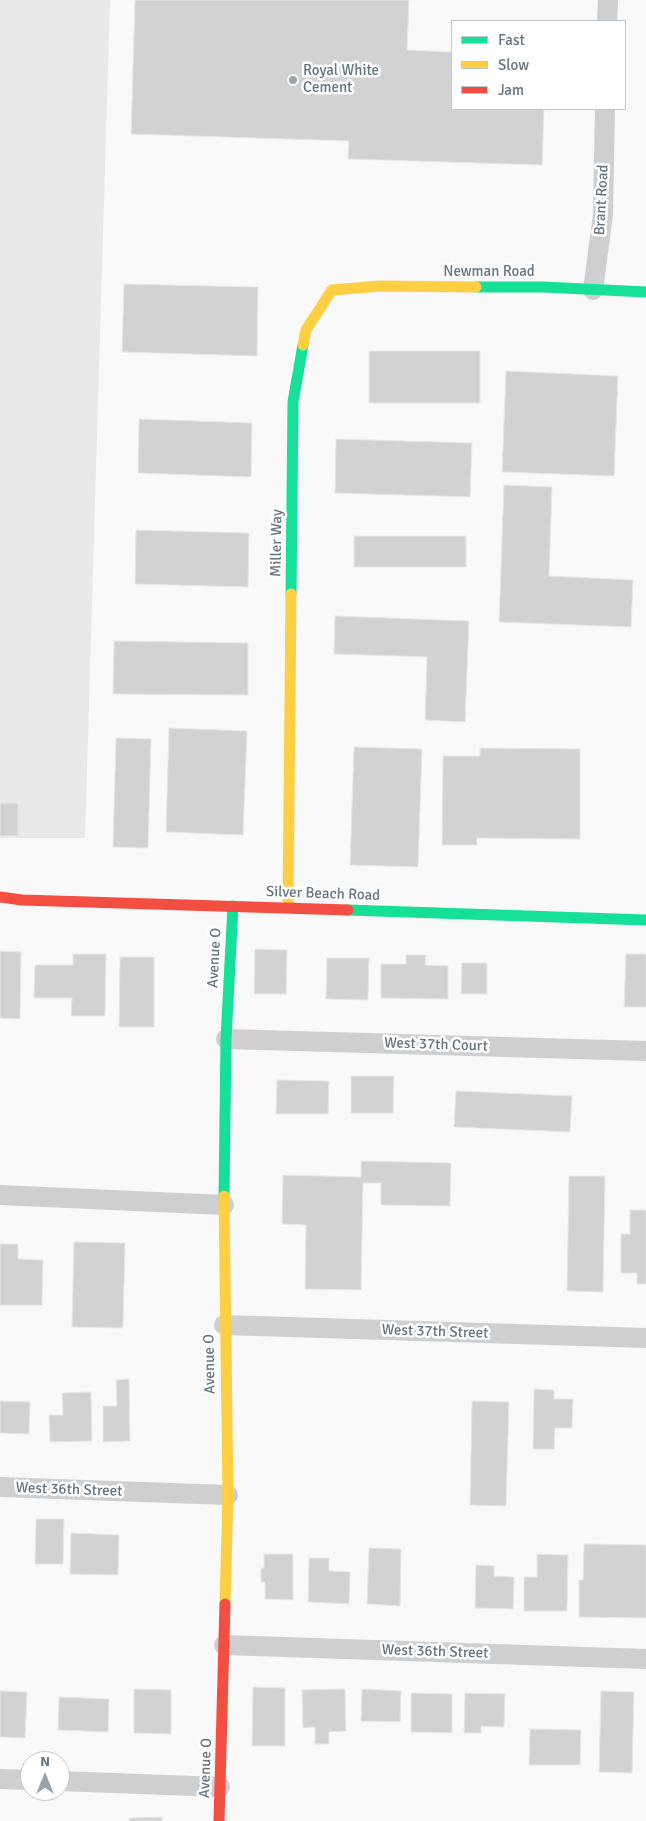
<!DOCTYPE html>
<style>
body{margin:0}
#map{position:relative;width:646px;height:1821px;overflow:hidden;background:#f9f9f9;font-family:Signika,sans-serif}
canvas{display:block}
.legend{position:absolute;left:451px;top:20px;width:175px;height:90px;box-sizing:border-box;background:#fff;border:1px solid #c1c8cd;margin:0;padding:6px 9px;list-style:none;font-size:15px;color:#657683}
.legend li{display:flex;align-items:center;gap:10px;height:25px}
.legend b{width:25px;border:1px solid #c1c8cd}
.north{position:absolute;left:20px;top:1751px;width:50px;height:50px;box-sizing:border-box;background:#fff;border:1px solid #c1c8cd;border-radius:50%;rotate:0deg;font-size:14px;font-weight:700;line-height:20px;text-align:center;color:#657683}
.north::after{content:'';display:block;margin:auto;width:18px;height:22px;background:#99a4ac;clip-path:polygon(50% 0,100% 100%,50% 72%,0 100%)}
</style>
<div id="map">
<canvas width="646" height="1821"></canvas>
<ul class="legend">
<li><b style="height:6px;background:#16e098"></b>Fast</li>
<li><b style="height:6px;background:#ffcf43"></b>Slow</li>
<li><b style="height:6px;background:#f24e42"></b>Jam</li>
</ul>
<div class="north">N</div>
</div>
<script>
const c = document.querySelector('canvas').getContext('2d');
c.lineJoin = 'round';
function paint(path, color) { c.fillStyle = color; c.fill(path, 'evenodd'); }
const shape = rows => new Path2D(rows.map(r => 'M' + r).join(''));
function stroke(path, color, width, dash) { c.strokeStyle = color; c.lineWidth = width; c.lineCap = dash ? 'butt' : 'round'; c.setLineDash(dash || []); c.stroke(path); }
function write(font, color, halo, rows, align = 'center') {
  c.font = font + ' Signika,sans-serif'; c.lineWidth = 5; c.setLineDash([]); c.textBaseline = 'middle'; c.strokeStyle = halo; c.fillStyle = color; for (const [text, x, y, turn = 0] of rows) {
    c.save(); c.translate(x, y); c.rotate((+turn || 0) * Math.PI / 180); c.textAlign = isNaN(turn) ? turn : align; if (halo) c.strokeText(text, 0, 0); c.fillText(text, 0, 0); c.restore();
  }
}
const built = shape([
 [0,0,110,0,85,838,0,838]
]);
const building = shape([
 [135,0,409,0,407,50,452,52,452,109,544,109,542,165,348,159,349,141,131,134,135,0],
 [124,284,258,287,257,356,122,352,124,284],
 [369,351,480,351,480,403,369,403,369,351],
 [506,371,618,376,614,476,502,472,506,371],
 [139,419,252,423,251,477,138,473,139,419],
 [336,439,472,443,470,497,335,493,336,439],
 [504,485,552,487,549,576,633,580,631,627,499,622,504,485],
 [136,530,249,533,248,587,135,584,136,530],
 [354,536,466,536,466,567,354,567,354,536],
 [335,616,469,621,465,722,425,720,427,657,334,654,335,616],
 [114,641,248,643,248,695,113,694,114,641],
 [169,728,247,731,243,835,166,832,169,728],
 [116,738,151,739,148,848,113,847,116,738],
 [354,747,422,749,418,867,350,865,354,747],
 [480,748,580,749,580,839,477,838,477,845,442,845,443,756,480,756,480,748],
 [0,803,18,803,18,836,0,836,0,803],
 [255,949,287,950,286,994,254,994,255,949],
 [0,951,21,952,20,1019,0,1018,0,951],
 [73,954,106,954,105,1016,71,1016,72,998,34,998,35,965,73,965,73,954],
 [626,954,646,954,646,1007,624,1007,626,954],
 [406,955,426,955,425,965,448,966,448,999,381,998,381,964,406,964,406,955],
 [120,957,154,957,154,1027,119,1027,120,957],
 [327,958,369,958,368,1000,326,999,327,958],
 [462,963,487,963,487,994,461,994,462,963],
 [351,1076,394,1076,393,1113,351,1113,351,1076],
 [277,1080,329,1081,328,1114,276,1114,277,1080],
 [456,1091,572,1096,570,1132,454,1127,456,1091],
 [361,1161,451,1163,450,1206,381,1205,381,1183,363,1183,361,1290,305,1289,306,1225,282,1224,283,1175,361,1177,361,1161],
 [569,1176,605,1176,603,1292,567,1291,569,1176],
 [630,1210,646,1210,646,1284,637,1284,637,1273,621,1273,621,1234,630,1234,630,1210],
 [74,1242,125,1243,123,1328,72,1327,74,1242],
 [0,1244,18,1244,18,1259,43,1260,42,1305,0,1305,0,1244],
 [129,1379,130,1441,103,1442,103,1406,117,1406,116,1380,129,1379],
 [534,1389,554,1390,554,1399,573,1399,572,1428,555,1428,554,1449,533,1449,534,1389],
 [91,1392,92,1441,50,1442,49,1415,63,1415,62,1393,91,1392],
 [0,1401,30,1402,29,1434,0,1433,0,1401],
 [472,1401,509,1402,506,1506,470,1505,472,1401],
 [36,1519,64,1519,63,1564,35,1564,36,1519],
 [71,1533,119,1535,118,1575,70,1574,71,1533],
 [584,1544,646,1545,646,1618,579,1617,579,1580,583,1580,584,1544],
 [369,1548,401,1549,400,1606,367,1604,369,1548],
 [264,1554,293,1554,293,1600,265,1599,265,1582,261,1582,261,1568,264,1568,264,1554],
 [537,1554,568,1555,567,1611,524,1611,524,1577,537,1577,537,1554],
 [309,1558,329,1558,329,1571,350,1572,349,1604,308,1602,309,1558],
 [476,1565,494,1566,494,1576,514,1577,513,1609,475,1608,476,1565],
 [253,1687,285,1688,285,1746,252,1746,253,1687],
 [134,1689,171,1690,171,1734,134,1733,134,1689],
 [345,1689,346,1731,329,1732,329,1744,315,1744,315,1727,303,1728,302,1690,345,1689],
 [362,1689,401,1691,400,1722,361,1721,362,1689],
 [0,1691,27,1692,25,1738,0,1737,0,1691],
 [601,1691,634,1692,632,1773,599,1772,601,1691],
 [411,1693,452,1694,452,1733,411,1732,411,1693],
 [465,1693,505,1694,504,1727,481,1726,481,1733,464,1733,465,1693],
 [59,1697,109,1699,108,1732,58,1730,59,1697],
 [530,1729,581,1730,580,1765,529,1765,530,1729],
 [162,1817,162,1821,129,1821,129,1818,162,1817]
]);
const street = shape([
 [607,21,608,0],
 [593,290,603,214,605,109],
 [226,1039,646,1051],
 [0,1195,224,1205],
 [224,1325,646,1338],
 [0,1487,228,1495],
 [224,1645,646,1659],
 [0,1779,30,1780],
 [60,1781,220,1787]
]);
const fast = shape([
 [476,287,543,287,646,292],
 [291,594,293,402,303,345],
 [348,910,646,920],
 [224,1196,226,1039,233,906]
]);
const slow = shape([
 [303,345,306,330,332,290,380,286,476,287],
 [288,907,291,594],
 [224,1196,228,1495,225,1604]
]);
const jam = shape([
 [0,897,22,900,348,910],
 [219,1821,225,1604]
]);
const markers = [
 [293,80,5,"#99a4ac"]
];
const poiNames = [
 ["Royal White",303,71],
 ["Cement",303,88]
];
const streetNames = [
 ["Brant Road",602,200,-87],
 ["Newman Road",489,272],
 ["Miller Way",277,543,-89],
 ["Silver Beach Road",323,894,2],
 ["Avenue O",215,958,-87],
 ["West 37th Court",436,1045,2],
 ["West 37th Street",435,1332,2],
 ["Avenue O",210,1364,-91],
 ["West 36th Street",69,1490,2],
 ["West 36th Street",435,1652,2],
 ["Avenue O",206,1768,-88]
];
paint(built, '#e8e9e9');
paint(building, '#d0d2d3');
stroke(building, '#e8e8e8', 1);
stroke(street, '#cecfd0', 20);
stroke(fast, '#16e098', 11);
stroke(slow, '#ffcf43', 11);
stroke(jam, '#f24e42', 11);
for (const [x, y, r, color] of markers) { const dot = new Path2D(); dot.arc(x, y, r, 0, 2 * Math.PI); c.fillStyle = color; c.fill(dot); stroke(dot, '#fff', 2); }
write('15px', '#657683', '#fff', poiNames, 'left');
write('15px', '#657683', '#fff', streetNames);
</script>
